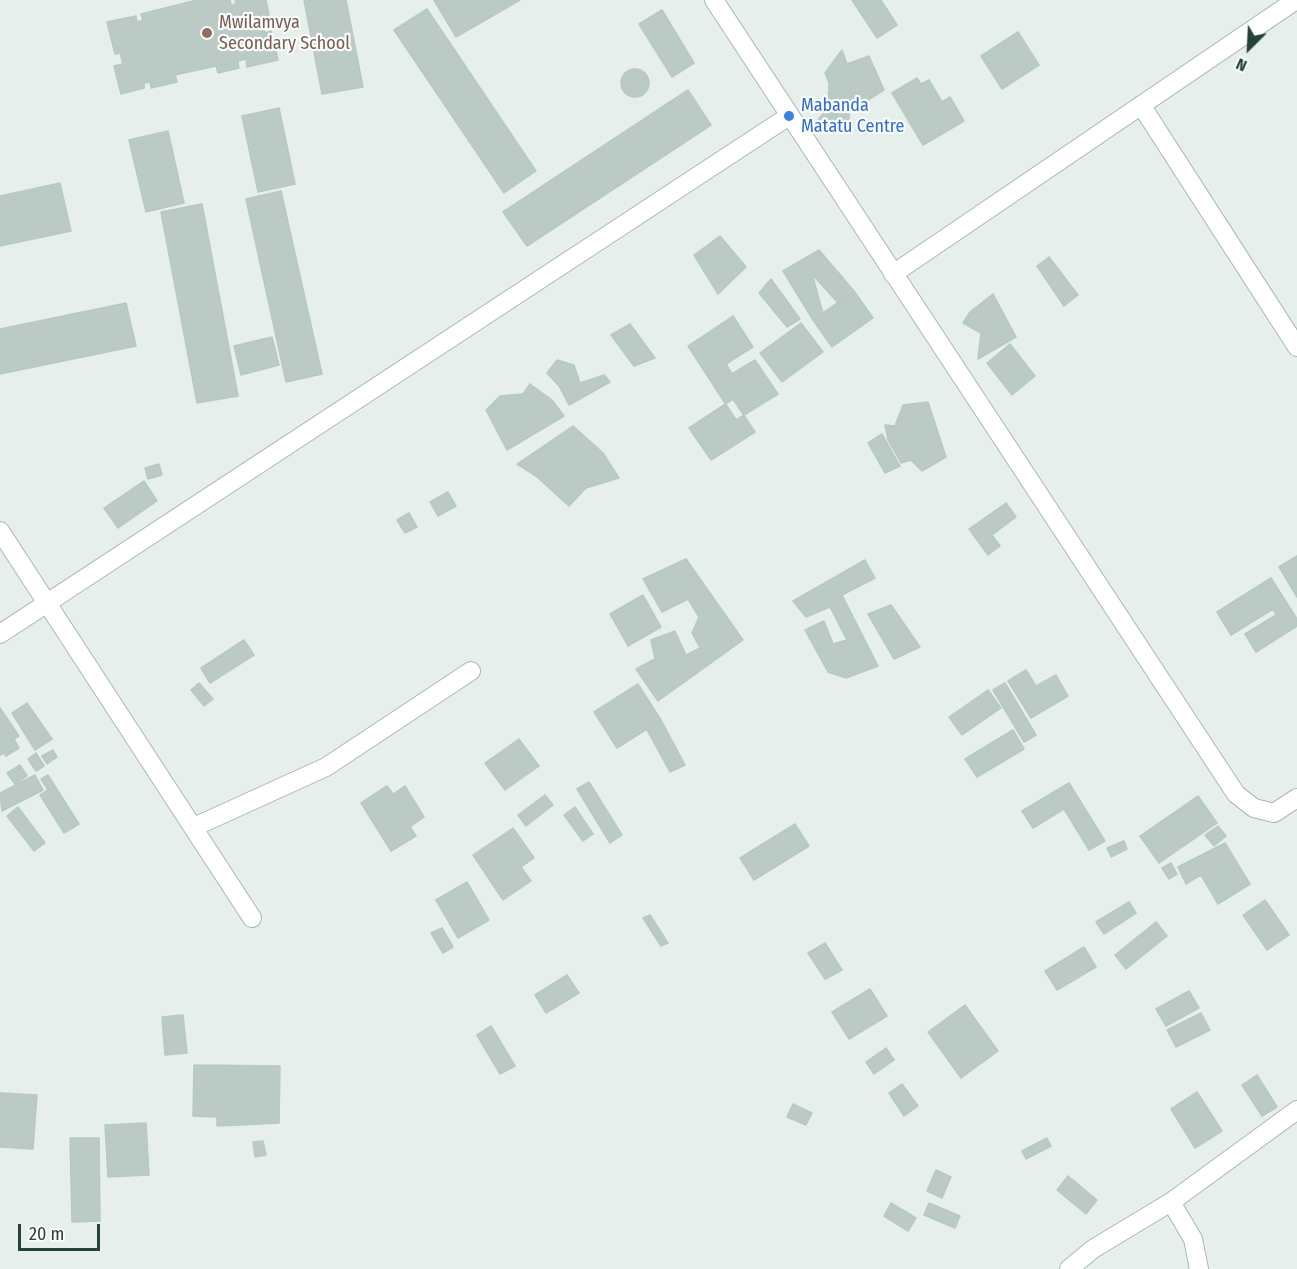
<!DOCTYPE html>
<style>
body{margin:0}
#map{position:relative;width:1297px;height:1269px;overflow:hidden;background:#e6efeb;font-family:"Fira Sans Condensed",sans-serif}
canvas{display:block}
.north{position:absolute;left:1219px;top:18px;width:60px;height:60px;-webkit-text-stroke:4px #f7fbf9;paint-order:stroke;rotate:204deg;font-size:16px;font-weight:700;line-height:24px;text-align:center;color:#24423a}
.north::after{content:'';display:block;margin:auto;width:21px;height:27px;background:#24423a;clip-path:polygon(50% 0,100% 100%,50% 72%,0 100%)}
.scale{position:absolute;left:18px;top:1224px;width:82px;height:27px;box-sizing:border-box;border:3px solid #24423a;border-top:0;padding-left:8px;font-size:18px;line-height:21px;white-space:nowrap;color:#24423a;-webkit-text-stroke:4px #f7fbf9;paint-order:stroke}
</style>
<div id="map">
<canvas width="1297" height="1269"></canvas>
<div class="north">N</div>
<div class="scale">20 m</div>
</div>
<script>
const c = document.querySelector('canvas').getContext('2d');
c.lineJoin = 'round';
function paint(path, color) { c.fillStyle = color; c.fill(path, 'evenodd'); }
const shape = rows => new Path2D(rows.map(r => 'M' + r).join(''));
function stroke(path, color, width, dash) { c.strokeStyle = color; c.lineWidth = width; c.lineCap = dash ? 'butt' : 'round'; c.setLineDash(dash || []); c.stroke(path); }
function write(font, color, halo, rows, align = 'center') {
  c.font = font + ' "Fira Sans Condensed",sans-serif'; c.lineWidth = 4.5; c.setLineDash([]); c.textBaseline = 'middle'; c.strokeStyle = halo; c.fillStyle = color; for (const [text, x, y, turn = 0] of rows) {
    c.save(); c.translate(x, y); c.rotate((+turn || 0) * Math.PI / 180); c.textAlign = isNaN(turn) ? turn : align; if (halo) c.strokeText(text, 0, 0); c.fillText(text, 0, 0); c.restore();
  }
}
const building = shape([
 [197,0,230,0,231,5,236,4,235,0,266,0,269,15,261,17,265,33,271,31,278,60,247,67,246,59,238,61,239,68,218,73,216,66,175,75,177,82,151,88,150,82,144,83,144,88,121,94,114,66,123,64,120,53,115,54,107,22,136,16,137,22,143,20,141,14,197,0],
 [304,0,346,0,363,87,322,94,304,0],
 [434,0,520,0,456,37,434,0],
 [852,0,881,0,897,25,877,38,852,0],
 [427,9,536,171,504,193,394,30,427,9],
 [662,10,694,63,672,77,639,24,662,10],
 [1018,32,1039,65,1002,89,981,56,1018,32],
 [842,50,847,64,869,56,884,90,849,112,849,122,830,133,810,130,828,107,829,83,825,73,842,50],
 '621 83a14 14 0 1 1 28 0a14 14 0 1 1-28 0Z',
 [917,78,921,84,929,80,942,102,950,97,964,121,923,145,892,93,917,78],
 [688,90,711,125,527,246,503,212,688,90],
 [279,108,295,184,258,192,242,116,279,108],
 [168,131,184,203,146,212,129,140,168,131],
 [60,183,71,231,0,246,0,196,60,183],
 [281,191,322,374,286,382,246,199,281,191],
 [202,204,238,396,197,403,161,212,202,204],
 [720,236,746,267,718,294,694,255,720,236],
 [819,250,854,291,838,303,812,274,823,313,813,320,783,271,819,250],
 [1049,257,1078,295,1064,306,1037,266,1049,257],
 [771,279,800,319,787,327,759,293,771,279],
 [854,291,873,318,832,347,813,320,854,291],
 [993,294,1016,337,978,359,981,333,963,323,970,312,993,294],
 [126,303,136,346,0,374,0,329,126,303],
 [733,316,753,347,726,364,732,374,755,360,778,394,736,420,688,346,733,316],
 [801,323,823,352,782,382,760,353,801,323],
 [630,324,655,358,634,366,611,335,630,324],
 [272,337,279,365,241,375,234,346,272,337],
 [1010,344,1035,376,1012,395,987,363,1010,344],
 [557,360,574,365,580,383,604,375,610,382,569,405,559,386,547,373,557,360],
 [530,384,552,400,564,416,507,450,486,410,500,396,523,394,530,384],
 [733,399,755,432,711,460,689,428,733,399],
 [928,402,946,457,922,471,911,460,901,463,888,440,885,425,895,426,903,405,928,402],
 [573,426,603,453,619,478,586,488,569,506,536,476,517,464,573,426],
 [882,434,900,466,885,473,868,443,882,434],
 [159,464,162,475,148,479,145,468,159,464],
 [144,481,157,501,118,528,104,508,144,481],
 [448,492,456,506,438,516,430,502,448,492],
 [1006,503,1016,517,992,535,1000,546,988,555,969,529,1006,503],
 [409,513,417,527,405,533,397,520,409,513],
 [1297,556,1297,597,1279,567,1297,556],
 [686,559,743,640,658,701,636,669,655,659,651,640,675,631,686,655,700,648,692,633,699,617,688,599,662,612,643,579,686,559],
 [865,560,875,578,842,595,878,666,846,678,828,672,805,630,824,621,833,644,847,640,830,607,806,617,793,601,865,560],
 [1271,578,1297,619,1297,626,1256,652,1245,634,1276,615,1273,609,1231,635,1217,612,1271,578],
 [643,595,661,627,628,646,610,614,643,595],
 [891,605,920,647,894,659,868,614,891,605],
 [244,640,254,655,210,683,201,668,244,640],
 [1026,670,1036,686,1056,675,1068,696,1031,718,1008,681,1026,670],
 [199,683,213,699,204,706,191,690,199,683],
 [1005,683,1036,735,1024,742,993,690,1005,683],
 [638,684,661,720,617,748,594,712,638,684],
 [988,690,1001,708,962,735,949,717,988,690],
 [27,703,52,739,35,750,12,713,27,703],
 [0,708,19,736,14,739,19,748,6,756,4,753,0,755,0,708],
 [661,720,685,765,670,772,646,728,661,720],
 [1013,730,1024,749,977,777,965,759,1013,730],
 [519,739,539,766,505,790,485,763,519,739],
 [53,750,57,757,47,764,42,756,53,750],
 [36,753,44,766,36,771,28,759,36,753],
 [20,765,27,776,15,784,7,773,20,765],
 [35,775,43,790,2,811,0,793,35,775],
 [48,775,79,824,64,833,40,795,48,790,41,779,48,775],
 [589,782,622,835,610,843,577,789,589,782],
 [1069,783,1105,841,1089,850,1064,809,1033,828,1022,811,1069,783],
 [387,786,393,794,405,786,424,817,410,827,416,836,391,851,361,803,387,786],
 [545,795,553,805,526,826,518,815,545,795],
 [1198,796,1217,823,1159,863,1140,836,1198,796],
 [18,807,45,843,34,851,7,816,18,807],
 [575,807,593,834,583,841,564,815,575,807],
 [795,824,809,846,754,880,740,858,795,824],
 [1218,826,1226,836,1214,846,1205,835,1218,826],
 [513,828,534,858,521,867,531,881,503,900,473,855,513,828],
 [1124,841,1127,849,1111,857,1107,848,1124,841],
 [1225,843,1250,884,1218,904,1201,875,1186,884,1178,867,1225,843],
 [1171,863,1177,874,1169,879,1162,868,1171,863],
 [467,882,489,920,458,938,436,900,467,882],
 [1265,900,1289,935,1267,950,1243,915,1265,900],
 [1129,902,1136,913,1104,934,1096,922,1129,902],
 [650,915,668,943,661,946,643,918,650,915],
 [1156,922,1167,936,1126,969,1115,955,1156,922],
 [442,928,453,947,443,953,431,933,442,928],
 [825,943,842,970,825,979,808,953,825,943],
 [1084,947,1096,967,1057,990,1045,971,1084,947],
 [567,975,579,993,546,1013,535,995,567,975],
 [870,989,887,1016,849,1039,832,1012,870,989],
 [1189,991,1199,1008,1166,1026,1156,1009,1189,991],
 [965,1005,998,1051,961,1078,928,1032,965,1005],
 [1201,1013,1210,1030,1176,1047,1167,1030,1201,1013],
 [183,1015,187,1053,165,1055,162,1017,183,1015],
 [491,1026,515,1066,500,1074,477,1035,491,1026],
 [886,1048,894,1060,874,1074,866,1062,886,1048],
 [194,1065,280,1066,279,1123,217,1126,217,1117,193,1116,194,1065],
 [1257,1075,1277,1107,1262,1116,1242,1085,1257,1075],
 [902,1084,918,1106,904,1116,889,1093,902,1084],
 [1197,1092,1222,1131,1195,1148,1171,1109,1197,1092],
 [0,1093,37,1095,33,1149,0,1147,0,1093],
 [793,1104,812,1113,806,1125,787,1117,793,1104],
 [146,1123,149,1175,108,1177,105,1125,146,1123],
 [70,1138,99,1138,100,1221,72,1222,70,1138],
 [1047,1138,1051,1146,1026,1159,1022,1151,1047,1138],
 [263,1141,266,1155,255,1157,253,1142,263,1141],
 [936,1170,951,1177,942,1198,927,1191,936,1170],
 [1068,1176,1097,1200,1086,1214,1057,1190,1068,1176],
 [891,1203,916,1218,908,1231,884,1216,891,1203],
 [929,1203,960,1216,955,1228,924,1215,929,1203]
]);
const minor = shape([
 [714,0,1236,794,1254,808,1274,813,1297,798],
 [1141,105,1297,347],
 [893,274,1296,0],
 [0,531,252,918],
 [0,634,789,116],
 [194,827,326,767,471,671],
 [1171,1202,1193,1239,1199,1269],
 [1069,1269,1093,1249,1171,1202,1297,1110]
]);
const markers = [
 [207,33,6,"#8d6e63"],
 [789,116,6,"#3f7fe0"]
];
const educationNames = [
 ["Mwilamvya",219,23],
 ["Secondary School",219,44]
];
const shopNames = [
 ["Mabanda",801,106],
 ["Matatu Centre",801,127]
];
paint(building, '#bbcac4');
stroke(building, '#b8c9c2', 1.5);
stroke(minor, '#a8b8b2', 20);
stroke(minor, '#fff', 18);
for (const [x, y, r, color] of markers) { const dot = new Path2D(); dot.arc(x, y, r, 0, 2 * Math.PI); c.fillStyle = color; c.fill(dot); stroke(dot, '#f7fbf9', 2); }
write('18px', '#785e54', '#f7fbf9', educationNames, 'left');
write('18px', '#366cbe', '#f7fbf9', shopNames, 'left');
</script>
